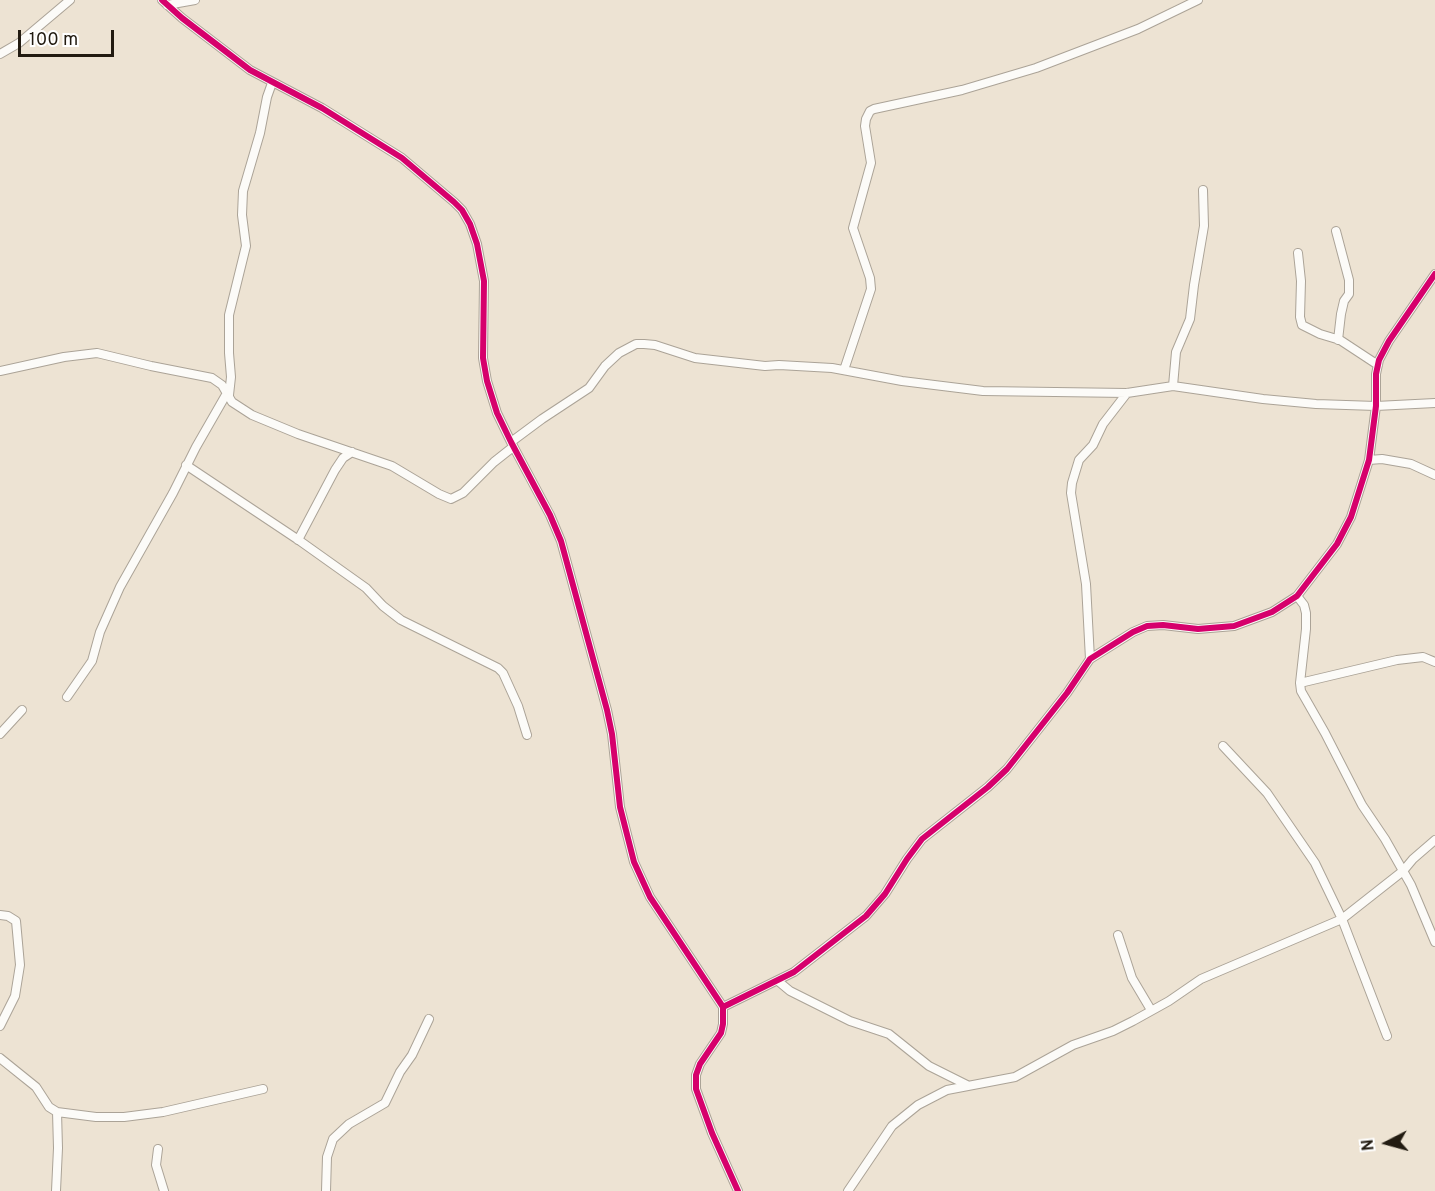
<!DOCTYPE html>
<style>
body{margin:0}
#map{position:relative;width:1435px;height:1191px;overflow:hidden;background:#ede3d3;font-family:Overpass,sans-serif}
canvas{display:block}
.north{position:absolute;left:1357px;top:1113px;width:60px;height:60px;-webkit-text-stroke:4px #fff;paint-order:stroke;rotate:264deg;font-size:16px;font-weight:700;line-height:24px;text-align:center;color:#221b11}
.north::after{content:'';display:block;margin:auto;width:21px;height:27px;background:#221b11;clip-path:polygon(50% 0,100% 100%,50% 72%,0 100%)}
.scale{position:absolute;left:18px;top:30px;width:96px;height:27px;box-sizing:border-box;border:3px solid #221b11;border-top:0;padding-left:8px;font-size:18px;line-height:21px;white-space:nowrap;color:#221b11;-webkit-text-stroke:4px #fff;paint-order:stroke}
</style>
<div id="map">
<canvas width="1435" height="1191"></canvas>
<div class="north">N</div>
<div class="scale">100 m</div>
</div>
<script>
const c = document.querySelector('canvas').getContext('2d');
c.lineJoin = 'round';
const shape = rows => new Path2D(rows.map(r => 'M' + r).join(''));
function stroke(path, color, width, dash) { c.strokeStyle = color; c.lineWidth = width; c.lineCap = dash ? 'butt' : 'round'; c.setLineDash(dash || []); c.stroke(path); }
const street = shape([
 [162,0,182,18,250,70,322,108,402,158,454,202,462,210,470,224,477,244,484,281,483,358,487,381,497,413,511,442,550,515,561,541,607,710,612,734,620,807,634,862,650,897,723,1007,723,1024,721,1033,700,1064,696,1075,696,1089,712,1133,738,1191],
 [167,5,195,0],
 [0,54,19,43,70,0],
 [1336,231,1349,280,1349,294,1344,301,1341,314,1338,340],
 [1298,253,1301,281,1300,317,1302,325,1320,334,1340,340,1378,365],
 [844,370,871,289,870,278,853,228,871,163,865,126,866,119,870,111,874,109,962,90,1036,68,1138,29,1198,0],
 [0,371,64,357,97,353,151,366,212,378,222,385,232,402,252,415,298,434,392,466,439,494,451,499,463,493,494,462,513,447],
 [1173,386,1176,352,1190,319,1194,285,1204,226,1203,190],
 [229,395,231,377,229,353,229,315,246,246,242,215,243,191,260,133,267,97,272,83],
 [511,442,542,419,589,388,605,366,619,353,636,344,644,344,655,345,695,358,765,366,779,365,832,368,902,381,983,391,1127,393,1173,386,1263,399,1316,404,1376,406,1435,403],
 [1369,460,1382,459,1411,464,1435,475],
 [186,465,300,541,366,588,383,606,401,620,498,668,503,673,518,706,527,735],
 [298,540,335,470,343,458,352,452],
 [1297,596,1304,605,1306,613,1306,629,1300,683,1301,691,1325,733,1362,805,1385,839,1411,885,1435,942],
 [1090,659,1086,584,1071,493,1072,483,1079,460,1093,445,1103,424,1127,393],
 [1300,683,1397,660,1423,657,1435,662],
 [67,697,92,661,100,632,120,587,173,493,196,447,227,393],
 [0,734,22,710],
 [1223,746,1267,793,1315,863,1342,919,1387,1036],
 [0,915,8,916,16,921,20,965,15,996,0,1026],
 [1118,935,1132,978,1151,1010],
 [778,981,790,991,850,1021,889,1034,929,1066,967,1085],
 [723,1007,794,972,866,916,885,894,907,859,922,839,988,787,1007,769,1067,693,1090,659,1133,632,1147,626,1163,625,1198,629,1234,626,1272,612,1297,596,1337,544,1351,517,1369,460,1376,406,1376,374,1379,360,1389,341,1435,274],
 [0,1058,36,1087,49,1107,57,1112,58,1148,56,1191],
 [57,1112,96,1117,124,1117,163,1112,263,1089],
 [158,1149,156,1165,164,1191],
 [326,1191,327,1157,333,1139,349,1124,385,1103,400,1072,412,1055,429,1019],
 [848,1191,892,1126,918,1105,947,1090,1015,1077,1073,1045,1113,1031,1133,1021,1169,1001,1201,979,1342,919,1403,871,1413,859,1435,840]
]);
const cycleway = shape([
 [162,0,182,18,250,70,322,108,402,158,454,202,462,210,470,224,477,244,484,281,483,358,487,381,497,413,511,442,550,515,561,541,607,710,612,734,620,807,634,862,650,897,723,1007,723,1024,721,1033,700,1064,696,1075,696,1089,712,1133,738,1191],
 [723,1007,794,972,866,916,885,894,907,859,922,839,988,787,1007,769,1067,693,1090,659,1133,632,1147,626,1163,625,1198,629,1234,626,1272,612,1297,596,1337,544,1351,517,1369,460,1376,406,1376,374,1379,360,1389,341,1435,274]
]);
stroke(street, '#aba397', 10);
stroke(street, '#fcfbf8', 8);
stroke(cycleway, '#d6006c', 6);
</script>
